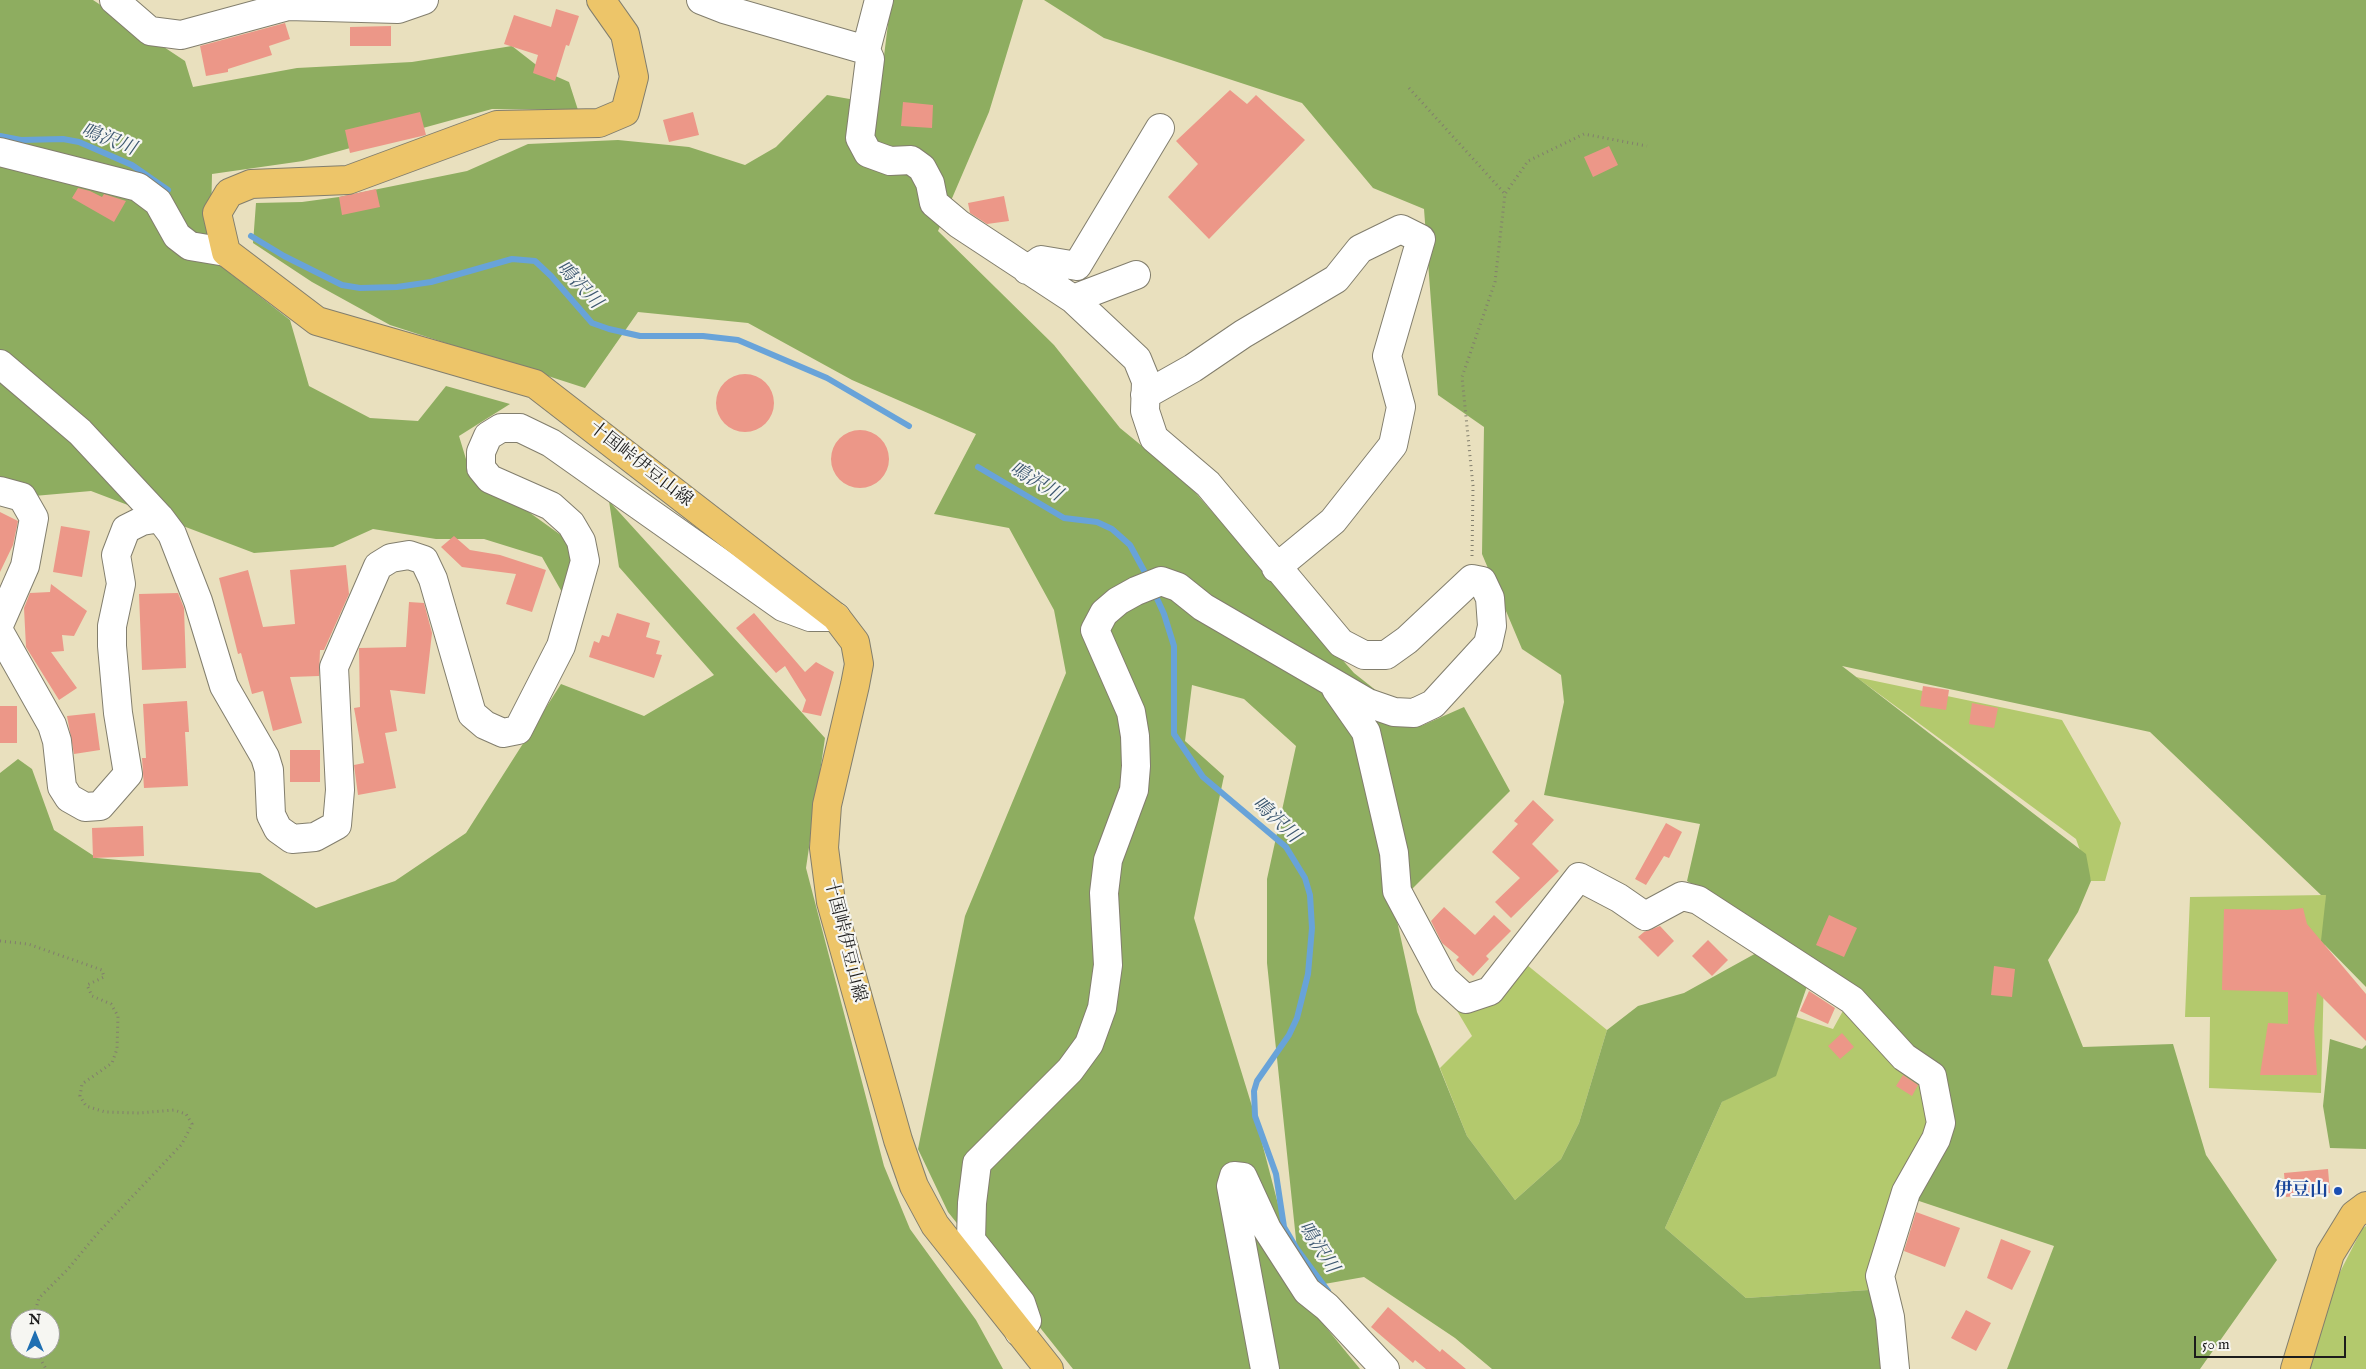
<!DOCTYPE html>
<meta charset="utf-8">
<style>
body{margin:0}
#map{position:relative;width:2366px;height:1369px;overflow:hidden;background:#e9e0be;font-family:"IM FELL English",serif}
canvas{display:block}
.north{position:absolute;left:10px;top:1309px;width:50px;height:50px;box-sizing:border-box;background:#f6f6f2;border:1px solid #9f9f9c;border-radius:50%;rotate:0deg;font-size:14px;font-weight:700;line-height:20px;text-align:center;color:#1c1c1c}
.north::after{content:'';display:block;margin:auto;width:18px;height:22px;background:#1f6fb2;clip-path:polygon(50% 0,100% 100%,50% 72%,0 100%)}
.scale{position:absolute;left:2194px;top:1336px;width:152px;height:22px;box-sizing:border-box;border:2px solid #1c1c1c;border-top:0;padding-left:6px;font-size:15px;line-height:18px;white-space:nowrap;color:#1c1c1c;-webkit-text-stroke:4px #f6f6f2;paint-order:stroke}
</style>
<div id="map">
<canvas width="2366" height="1369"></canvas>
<div class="north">N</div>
<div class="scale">50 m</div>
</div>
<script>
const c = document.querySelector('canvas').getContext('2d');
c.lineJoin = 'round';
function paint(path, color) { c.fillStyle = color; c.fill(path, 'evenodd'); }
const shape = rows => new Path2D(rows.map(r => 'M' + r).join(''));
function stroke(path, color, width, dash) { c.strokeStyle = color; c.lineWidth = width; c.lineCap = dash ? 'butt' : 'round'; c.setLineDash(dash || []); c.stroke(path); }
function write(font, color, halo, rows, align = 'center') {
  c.font = font + ' "IM FELL English","Noto Serif JP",serif'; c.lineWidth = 4.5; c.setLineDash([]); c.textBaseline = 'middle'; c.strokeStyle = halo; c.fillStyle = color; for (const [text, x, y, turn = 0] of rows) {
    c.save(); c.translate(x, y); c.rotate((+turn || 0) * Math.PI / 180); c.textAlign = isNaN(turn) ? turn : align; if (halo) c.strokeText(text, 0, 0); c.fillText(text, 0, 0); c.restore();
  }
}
const green = shape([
 [1856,677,2062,720,2121,823,2105,881,2091,881,2076,839],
 [2326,895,2321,1093,2209,1088,2210,1017,2185,1017,2190,897],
 [1516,956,1607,1030,1579,1123,1561,1159,1515,1200,1467,1136,1440,1068,1472,1036,1453,1004],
 [1844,1009,1932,1076,1934,1125,1884,1289,1746,1298,1665,1228,1722,1102,1777,1070,1796,1017,1833,1029],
 [2366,1226,2366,1369,2304,1369,2337,1278,2362,1229]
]);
const forest = shape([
 [0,0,93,0,185,61,193,87,297,68,412,62,512,46,544,71,569,82,578,110,492,109,303,161,212,174,211,220,221,266,290,320,309,386,370,418,418,421,446,386,510,404,459,436,469,469,583,551,563,594,542,557,484,539,436,539,373,529,333,547,254,553,91,491,11,498,0,496],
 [891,0,1023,0,989,112,938,231,1054,345,1120,428,1186,482,1354,673,1421,726,1464,707,1510,791,1394,907,1417,1012,1467,1136,1515,1200,1561,1159,1579,1123,1607,1030,1638,1006,1684,993,1769,946,1780,938,1687,881,1700,824,1544,795,1564,702,1561,675,1522,649,1482,554,1484,427,1438,395,1424,209,1373,188,1302,103,1104,38,1044,0,2366,0,2366,987,2321,941,2326,895,2321,895,2150,732,1842,666,2086,854,2091,881,2078,912,2048,960,2083,1047,2173,1044,2206,1155,2277,1260,2200,1369,2007,1369,2054,1246,1916,1200,1946,1136,1933,1062,1814,966,1776,1076,1722,1102,1665,1228,1746,1298,1884,1289,1887,1369,1492,1369,1455,1338,1364,1277,1313,1286,1297,1249,1267,963,1267,879,1296,746,1244,699,1192,685,1185,741,1224,776,1194,918,1255,1116,1284,1227,1275,1265,1360,1369,1073,1369,948,1212,918,1149,965,916,1066,673,1054,610,1009,528,934,514,976,434,852,380,748,323,638,312,585,388,390,325,312,282,253,243,256,203,302,202,339,197,467,171,528,144,618,140,689,147,745,165,776,147,827,95,878,104],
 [609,501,825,738,806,868,884,1166,910,1229,976,1320,1003,1369,0,1369,0,773,18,759,32,769,54,830,97,858,260,873,316,908,395,881,466,833,561,684,644,716,714,675,619,567],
 [20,1319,50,1319,50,1349,20,1349],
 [2330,1039,2362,1049,2366,1045,2366,1149,2330,1148,2323,1106]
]);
const stream = shape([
 [0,136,21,140,63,139,79,142,132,165,168,190],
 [251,236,284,256,342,285,360,288,397,287,431,282,512,259,535,261,551,276,592,323,609,329,640,336,703,336,738,340,827,378,909,426],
 [978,467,1064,518,1097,522,1112,529,1130,545,1148,578],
 [1154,592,1164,614,1174,646,1174,734,1203,777,1286,847,1305,878,1310,895,1312,928,1308,974,1297,1018,1289,1035,1257,1081,1254,1091,1255,1116,1276,1174,1284,1227,1297,1249,1328,1291]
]);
const building = shape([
 [556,9,579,16,569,46,566,45,555,81,533,73,538,55,504,44,514,15,551,27],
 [285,23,290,39,269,46,272,55,228,69,228,72,206,76,200,46],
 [391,26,391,46,350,46,350,27],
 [1230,90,1247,104,1256,95,1305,140,1209,239,1168,197,1198,164,1176,141],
 [903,102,933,105,932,128,901,126],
 [420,112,426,135,350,153,345,130],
 [693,112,699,135,669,142,663,120],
 [1609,146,1618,165,1593,177,1584,157],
 [78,188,90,191,102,197,104,194,126,201,114,222,72,198],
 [376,189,380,207,342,215,339,197],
 [1004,196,1009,221,987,224,970,213,968,203],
 '716 403a29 29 0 1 1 58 0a29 29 0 1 1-58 0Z',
 '831 459a29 29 0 1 1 58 0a29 29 0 1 1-58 0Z',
 [0,512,18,521,13,545,0,572],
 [61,526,90,531,82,577,53,572],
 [454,536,470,550,500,555,546,570,532,612,506,604,516,574,462,567,441,547],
 [346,565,349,594,324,650,320,650,319,676,290,677,302,723,273,731,263,691,252,694,241,653,238,654,219,578,248,570,263,627,295,624,290,570],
 [51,584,87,611,74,636,62,635,64,651,51,652,77,688,59,700,26,647,24,608,30,593,50,592],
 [178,593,184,608,186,668,142,670,139,594],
 [409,602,424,603,432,633,425,694,390,690,397,731,385,733,396,788,358,795,354,765,364,763,354,708,360,707,359,648,406,647],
 [617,613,650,623,646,637,660,641,656,654,662,655,654,678,589,657,594,641,599,643,602,635,609,637],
 [754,613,805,672,816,662,834,672,821,716,802,712,806,700,785,666,776,673,736,628],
 [1923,686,1949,690,1946,710,1920,706],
 [187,701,189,732,185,732,188,786,144,788,142,758,146,758,143,704],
 [1972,703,1998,708,1994,728,1969,724],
 [0,706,17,706,17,743,0,743],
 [95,713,100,750,74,754,67,716],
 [290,750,320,750,320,782,290,782],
 [1533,800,1554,820,1532,844,1559,871,1511,918,1495,902,1520,878,1492,852,1518,824,1514,821],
 [1666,823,1682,832,1669,858,1664,856,1646,885,1635,879],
 [143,826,144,856,93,858,92,828],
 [1444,907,1475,935,1494,915,1511,931,1486,956,1489,959,1473,976,1456,960,1459,957,1442,943,1431,921],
 [2303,908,2307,924,2366,994,2366,1041,2317,992,2314,1028,2317,1075,2260,1075,2268,1023,2288,1024,2288,992,2222,990,2224,909,2287,910],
 [1829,915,1857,928,1844,957,1816,945],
 [1660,926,1674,941,1658,957,1638,937,1644,932],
 [1708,940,1728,960,1712,976,1692,956],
 [1994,966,2015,969,2012,997,1991,995],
 [1809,991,1835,1008,1828,1024,1800,1011],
 [1842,1033,1854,1047,1840,1059,1828,1046],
 [1903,1075,1918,1085,1912,1096,1896,1086],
 [2328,1169,2330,1193,2286,1197,2284,1173],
 [1916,1212,1960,1228,1945,1267,1904,1251],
 [2001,1239,2031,1251,2012,1290,1987,1278],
 [1388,1307,1440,1352,1442,1349,1466,1369,1426,1369,1415,1360,1413,1363,1371,1327],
 [1966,1310,1991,1323,1976,1351,1951,1338]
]);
const path = shape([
 [1409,88,1505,194],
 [1472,556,1473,486,1462,377,1495,282,1505,194,1528,161,1584,134,1647,146],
 [0,941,28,944,102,970,104,977,87,985,92,996,111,1004,118,1016,117,1049,112,1063,82,1084,80,1096,86,1106,105,1112,139,1113,174,1110,186,1114,192,1124,182,1144,97,1234,68,1269,39,1298,33,1319],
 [35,1349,46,1369]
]);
const minor = shape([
 [114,0,150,31,181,35,288,6,398,9,424,0],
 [701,0,724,9,866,50,870,59,860,138,868,153,890,161,911,160,922,168,930,183,934,203,959,224,1073,299,1137,359,1146,381,1145,411,1154,438,1208,484,1341,643,1364,655,1386,655,1407,640,1472,579,1482,581,1490,598,1492,626,1488,644,1433,704,1414,713,1394,712,1368,703,1203,607,1178,587,1161,581,1136,591,1118,601,1104,613,1095,630,1131,712,1135,736,1136,766,1134,790,1108,860,1104,893,1108,965,1102,1008,1089,1044,1070,1070,977,1163,972,1203,971,1240,1021,1303,1027,1321,1019,1332],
 [866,50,879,0],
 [0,152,138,187,158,202,177,236,190,246,226,252],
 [1027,270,1041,260,1077,266,1160,128],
 [1073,299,1136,275],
 [0,364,80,432,160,518,172,534,198,601,224,686,265,757,269,770,271,815,278,829,292,839,315,837,337,825,340,790,334,667,378,566,391,558,409,555,424,560,433,579,472,714,485,725,503,733,518,730,561,646,585,561,581,541,571,524,551,506,490,479,481,468,481,452,488,436,501,428,520,428,551,443,783,607,810,617,836,617],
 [1145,395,1193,368,1243,334,1336,279,1360,249,1401,229,1421,239,1387,356,1401,407,1393,445,1333,521,1276,568],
 [0,491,22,497,34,518,25,566,0,623],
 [0,633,52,725,57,741,62,787,69,798,85,807,100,806,128,774,118,713,112,646,112,626,121,584,116,555,126,529,142,521,160,518],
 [1336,689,1366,732,1394,853,1397,891,1444,979,1466,999,1490,991,1579,877,1619,898,1645,916,1682,896,1698,900,1852,1000,1904,1057,1932,1076,1941,1123,1936,1139,1906,1192,1880,1276,1890,1317,1895,1369],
 [1265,1369,1231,1186,1234,1176,1243,1177,1267,1229,1307,1291,1327,1307,1385,1369]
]);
const major = shape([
 [601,0,625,34,634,77,625,112,599,123,497,125,348,180,251,184,229,193,217,213,226,252,317,321,535,384,836,617,855,642,859,664,855,685,827,805,824,848,831,902,898,1140,914,1186,935,1225,1049,1369]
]);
const highway = shape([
 [2295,1369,2330,1254,2354,1215,2366,1206]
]);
const markers = [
 [2338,1191,5,"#1a4fb4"]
];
const streetNames = [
 ["十国峠伊豆山線",640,465,38],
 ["十国峠伊豆山線",844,941,76]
];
const transitNames = [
 ["伊豆山",2328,1191]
];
const waterNames = [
 ["鳴沢川",108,141,21],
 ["鳴沢川",578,286,47],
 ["鳴沢川",1035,483,31],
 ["鳴沢川",1275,821,43],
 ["鳴沢川",1317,1248,57]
];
paint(green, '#b3c96d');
paint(forest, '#8ead60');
stroke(stream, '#68a3d9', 6);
paint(building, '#ec9788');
stroke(minor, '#827e6d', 30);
stroke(major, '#827e6d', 30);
stroke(highway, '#827e6d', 30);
stroke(path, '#827e6d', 3, [1, 4]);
stroke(minor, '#fff', 28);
stroke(major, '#edc569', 28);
stroke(highway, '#edc569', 28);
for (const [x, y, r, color] of markers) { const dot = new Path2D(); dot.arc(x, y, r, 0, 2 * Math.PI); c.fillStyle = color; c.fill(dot); stroke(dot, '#f6f6f2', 2); }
write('18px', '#1c1c1c', '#f6f6f2', streetNames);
write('bold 18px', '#164399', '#f6f6f2', transitNames, 'right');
write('italic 19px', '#3e5971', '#f6f6f2', waterNames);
</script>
